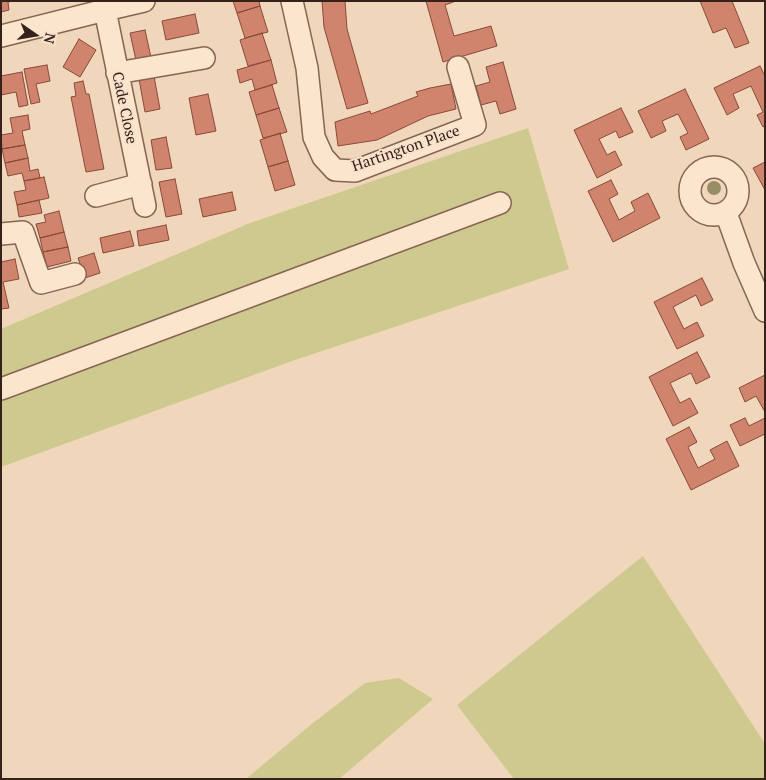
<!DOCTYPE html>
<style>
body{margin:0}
#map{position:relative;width:766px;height:780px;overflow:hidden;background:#f0d6ba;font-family:"PT Serif",serif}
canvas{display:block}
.frame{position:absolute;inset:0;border:2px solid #35221a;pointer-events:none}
.north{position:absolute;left:10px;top:10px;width:50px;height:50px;-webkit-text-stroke:4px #f7e1ca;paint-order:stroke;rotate:103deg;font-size:14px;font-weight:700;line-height:20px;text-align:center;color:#35221a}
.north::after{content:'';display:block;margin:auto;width:18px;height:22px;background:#35221a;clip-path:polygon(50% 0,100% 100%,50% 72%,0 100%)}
</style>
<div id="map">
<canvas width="766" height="780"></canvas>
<div class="frame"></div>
<div class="north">N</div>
</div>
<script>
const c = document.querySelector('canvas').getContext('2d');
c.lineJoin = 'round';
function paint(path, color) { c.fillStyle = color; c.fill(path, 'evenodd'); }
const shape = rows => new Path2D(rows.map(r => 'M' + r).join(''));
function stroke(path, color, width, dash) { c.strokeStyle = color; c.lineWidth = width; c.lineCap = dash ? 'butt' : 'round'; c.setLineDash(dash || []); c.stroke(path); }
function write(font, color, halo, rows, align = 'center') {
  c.font = font + ' "PT Serif",serif'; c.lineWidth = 4; c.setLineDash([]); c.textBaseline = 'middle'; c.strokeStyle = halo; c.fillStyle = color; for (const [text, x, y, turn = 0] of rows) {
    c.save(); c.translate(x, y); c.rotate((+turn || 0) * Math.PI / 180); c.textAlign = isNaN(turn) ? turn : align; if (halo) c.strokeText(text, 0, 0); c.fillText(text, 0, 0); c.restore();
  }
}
const green = shape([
 [528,128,569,269,292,361,1,467,1,329,250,223],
 [643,556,765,744,765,779,514,779,457,705],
 [399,678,433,699,339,779,246,779,313,723,365,683]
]);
const building = shape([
 [1,1,13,1,8,2,9,10,1,12,1,1],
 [233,1,259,1,260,6,237,13,233,1],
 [322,1,345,1,347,29,368,103,347,109,324,27,322,1],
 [426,1,456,1,445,5,454,36,491,26,497,46,443,62,426,1],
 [700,1,732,1,749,43,735,48,726,28,713,33,700,1],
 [260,6,268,32,245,38,237,13,260,6],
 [195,14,199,33,166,40,162,21,195,14],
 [145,30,152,62,137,65,130,33,145,30],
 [262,33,271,60,248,66,240,40,262,33],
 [79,39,96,50,80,77,63,67,79,39],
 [271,60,277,83,255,90,252,79,240,83,237,70,271,60],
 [503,62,516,109,500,114,496,101,481,105,476,86,490,82,486,67,503,62],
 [47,65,50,81,36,84,40,102,31,104,24,69,47,65],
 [760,66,765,76,765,126,763,127,757,115,763,112,751,86,733,94,739,108,727,115,714,88,760,66],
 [22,72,28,105,19,107,16,92,1,95,1,76,22,72],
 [154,76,160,109,145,112,139,79,154,76],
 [83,81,86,94,89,94,104,169,86,172,71,97,76,96,74,83,83,81],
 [451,84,456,109,428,116,377,140,338,146,335,122,370,111,371,114,418,96,416,92,430,88,451,84],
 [272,85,279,108,256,115,249,92,272,85],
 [685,89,709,139,686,150,680,137,688,133,678,114,662,121,666,131,651,138,638,111,685,89],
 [208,94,216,131,196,135,189,98,208,94],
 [279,108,287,132,263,138,256,115,279,108],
 [621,108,633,132,619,138,616,131,599,139,607,155,615,151,622,165,597,178,574,130,621,108],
 [28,115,30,129,22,131,25,145,2,149,1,135,13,133,10,118,28,115],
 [280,133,288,161,268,167,260,140,280,133],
 [166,137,172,168,156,170,151,140,166,137],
 [25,145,28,158,5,163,2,149,25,145],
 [28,158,30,171,38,169,40,178,24,181,22,173,8,176,5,163,28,158],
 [288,161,295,185,275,191,268,167,288,161],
 [765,162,765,190,753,168,765,162],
 [44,177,49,198,17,205,14,192,26,190,24,181,44,177],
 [175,179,182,214,166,217,159,182,175,179],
 [611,180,618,194,609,199,619,220,635,211,631,202,648,193,660,218,613,242,588,191,611,180],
 [232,192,236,210,203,217,199,199,232,192],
 [39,200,42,213,19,217,17,205,39,200],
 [59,211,64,232,40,238,36,224,46,222,44,215,59,211],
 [166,225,169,240,139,246,137,231,166,225],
 [130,231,134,246,103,253,100,238,130,231],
 [64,232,68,247,43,252,40,238,64,232],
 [68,247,71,261,47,267,43,252,68,247],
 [94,253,100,273,85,278,78,258,94,253],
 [15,259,19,279,3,282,9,308,1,309,1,262,15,259],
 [702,278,713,300,701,306,696,295,673,307,684,329,697,322,704,336,677,349,654,302,702,278],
 [697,352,710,377,696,384,691,373,670,383,680,403,690,398,698,413,673,426,649,377,697,352],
 [765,375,765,412,756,396,745,402,739,388,765,375],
 [745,418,749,426,765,418,765,434,740,446,730,425,745,418],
 [689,427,697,442,688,447,698,468,715,459,710,450,727,441,739,466,691,490,666,439,689,427]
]);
const minor = shape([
 [292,1,307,68,314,137,323,157,335,170,355,171,475,125,458,67],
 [105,10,145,206],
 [1,36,105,10,144,1],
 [117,73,204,58],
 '690 191a24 24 0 1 1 48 0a24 24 0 1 1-48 0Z',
 [96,196,141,184],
 [726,213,744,263,765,311],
 [1,234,23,232,41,283,75,274],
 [1,389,500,203]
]);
const trees = [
 [714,188]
];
const streetNames = [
 ["Cade Close",124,108,78],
 ["Hartington Place",406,149,-19]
];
paint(green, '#cec98e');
paint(building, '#d1846d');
stroke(building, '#884938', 1);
stroke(minor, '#876554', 24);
stroke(minor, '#fbe5cd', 21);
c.fillStyle = '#988e65';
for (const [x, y] of trees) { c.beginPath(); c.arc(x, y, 7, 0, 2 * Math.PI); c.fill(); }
write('15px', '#35221a', '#f7e1ca', streetNames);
</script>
